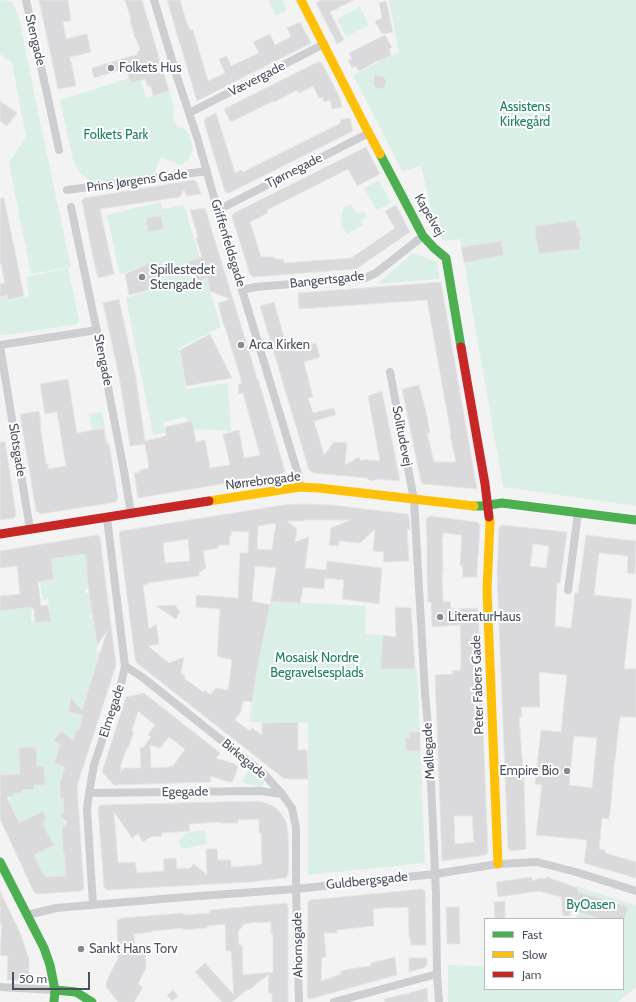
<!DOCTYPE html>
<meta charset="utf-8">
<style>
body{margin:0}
#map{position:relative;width:636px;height:1002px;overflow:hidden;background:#f4f3f3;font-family:Cabin,sans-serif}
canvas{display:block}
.legend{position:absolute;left:484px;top:918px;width:140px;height:72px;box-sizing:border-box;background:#fff;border:1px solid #b7babf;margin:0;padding:5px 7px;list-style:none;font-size:12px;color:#4b525f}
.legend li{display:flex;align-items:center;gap:8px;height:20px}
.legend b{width:20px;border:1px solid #b7babf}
.scale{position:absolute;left:12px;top:972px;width:78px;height:18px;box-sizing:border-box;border:2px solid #4b525f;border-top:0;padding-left:5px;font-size:12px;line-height:14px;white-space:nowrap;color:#4b525f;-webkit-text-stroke:3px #fff;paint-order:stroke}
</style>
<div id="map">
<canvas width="636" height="1002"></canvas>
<ul class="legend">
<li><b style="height:5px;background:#4caf50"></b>Fast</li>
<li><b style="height:5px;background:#ffc107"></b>Slow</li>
<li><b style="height:5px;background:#c62828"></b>Jam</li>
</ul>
<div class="scale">50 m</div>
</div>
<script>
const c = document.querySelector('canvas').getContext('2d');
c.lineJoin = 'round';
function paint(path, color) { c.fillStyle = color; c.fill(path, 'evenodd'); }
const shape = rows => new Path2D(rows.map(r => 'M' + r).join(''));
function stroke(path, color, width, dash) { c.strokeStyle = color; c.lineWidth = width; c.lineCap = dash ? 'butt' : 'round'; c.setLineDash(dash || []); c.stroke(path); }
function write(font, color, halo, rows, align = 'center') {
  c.font = font + ' Cabin,sans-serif'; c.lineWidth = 4; c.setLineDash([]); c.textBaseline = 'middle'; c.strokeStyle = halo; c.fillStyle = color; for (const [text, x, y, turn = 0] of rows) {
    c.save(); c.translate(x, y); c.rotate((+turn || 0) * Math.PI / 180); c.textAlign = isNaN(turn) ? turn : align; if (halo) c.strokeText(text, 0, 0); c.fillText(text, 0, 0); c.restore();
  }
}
const green = shape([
 [0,0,12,1,19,17,39,117,71,267,31,274,18,210,9,162,26,137,12,63,0,54],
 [268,0,282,0,287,10,276,16],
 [389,0,636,0,636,506,503,487,460,239,446,241,437,235,421,166,402,171,353,75,396,53,399,53],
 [360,7,369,25,346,37,337,19],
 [139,75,146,98,169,91,174,107,173,119,178,127,187,130,193,147,192,151,188,161,183,164,180,165,163,158,160,159,154,175,92,183,80,172,73,160,60,100],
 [379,180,391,203,376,210,364,188],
 [160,202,163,209,184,205,221,327,179,348,186,389,228,383,231,431,189,429,186,417,163,422,165,433,153,435,126,298,162,287,154,261,120,275,107,215],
 [351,204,357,214,363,211,367,217,361,221,363,225,347,234,341,225,342,212,344,208],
 [413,253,437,262,440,279,377,284],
 [68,268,79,320,77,324,8,335,0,335,0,297,6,296,8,301,29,296,26,277],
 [102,412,105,428,92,430,89,414],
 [84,554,86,558,87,567,87,578,88,589,85,589,85,593,89,593,93,614,89,615,90,618,93,618,96,634,95,634,95,638,97,638,98,648,96,649,97,652,99,652,99,658,97,658,97,664,87,697,80,728,76,730,66,767,61,784,59,785,60,798,62,798,63,800,65,812,64,814,61,815,61,817,64,819,65,827,62,829,64,845,62,845,62,853,64,853,67,877,66,876,45,877,45,874,43,874,26,839,12,807,10,807,10,802,9,799,11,797,14,796,14,793,22,792,22,786,34,785,39,774,0,780,0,611,32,607,31,621,51,618,48,599,43,600,36,564,41,561],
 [271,601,366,606,365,634,383,635,380,669,417,669,425,863,308,875,308,723,249,722,259,656],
 [250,766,264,780,264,784,260,788,242,782],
 [205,830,207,844,182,849,179,843,180,838,182,838,185,833],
 [578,887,636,905,636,987,618,1002,448,1002,448,965,485,966,485,989,623,989,623,919,576,919]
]);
const building = shape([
 [39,0,68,0,71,21,63,22,66,39,87,34,91,52,70,57,76,86,58,89,39,0],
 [125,0,142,0,169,91,153,96,151,87,147,85,145,79,131,83,127,73,125,74,123,69,94,78,92,68,135,55,138,54,137,52,140,50,136,38,135,38,130,20,131,19,125,0],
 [167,0,180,0,187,24,188,24,190,30,193,30,208,81,225,73,219,59,227,56,231,66,259,53,253,42,270,34,275,45,291,37,287,28,300,22,311,43,197,101,167,0],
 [322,0,354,0,330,12,344,40,337,44,316,3,322,0],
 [386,1,393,32,382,34,375,21,382,18,379,3,386,1],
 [385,35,392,47,389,49,391,53,390,53,391,55,379,61,379,60,359,71,355,66,352,68,348,60,352,59,349,53,385,35],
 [318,62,322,63,339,96,342,107,332,109,330,100,324,102,322,97,319,98,313,86,299,93,297,90,274,102,273,101,233,121,230,121,224,109,318,62],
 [375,75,384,77,386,81,385,86,381,89,376,88,373,83,375,75],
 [0,101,17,113,7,126,0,121,0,101],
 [216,113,235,173,241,170,243,172,341,123,340,120,350,118,353,131,229,193,225,192,204,122,206,118,216,113],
 [366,147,380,174,357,186,348,169,267,210,268,213,250,222,261,257,274,257,274,259,283,259,284,263,351,258,395,228,385,211,396,205,410,232,356,269,253,277,250,274,232,217,234,213,366,147],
 [194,180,197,183,201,194,186,196,184,189,180,197,100,209,114,274,98,278,93,257,82,201,84,198,194,180],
 [0,198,4,198,24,296,8,300,7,295,0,297,0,284,5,283,0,260,0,198],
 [205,208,255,371,257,379,258,379,264,399,285,471,282,474,138,498,134,473,140,472,139,470,149,468,145,444,130,446,120,381,103,303,119,299,136,378,145,441,166,436,165,427,192,421,196,442,205,440,210,468,230,465,223,434,224,434,239,430,244,458,260,455,243,393,238,394,239,388,238,385,242,383,226,330,224,326,218,303,230,299,210,291,207,278,200,281,199,279,194,281,188,262,202,257,196,238,198,237,190,210,205,208],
 [161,216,164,229,148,232,146,218,161,216],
 [576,220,577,228,579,228,581,240,579,241,580,249,539,254,535,234,536,234,535,226,576,220],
 [501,241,504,255,464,263,461,247,501,241],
 [154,261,162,287,129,295,125,274,154,261],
 [441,282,462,404,477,489,423,484,421,482,402,389,419,385,427,416,430,433,427,433,434,462,456,462,450,435,451,434,427,300,299,309,298,293,441,282],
 [274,302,287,347,298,344,299,348,316,343,320,357,304,362,313,397,308,398,313,413,334,408,336,415,314,421,324,455,334,442,347,443,345,465,359,457,361,461,365,459,368,460,380,461,368,396,382,391,400,481,376,479,374,481,369,480,367,478,314,473,309,470,260,306,274,302],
 [210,334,232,378,186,386,180,350,210,334],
 [68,379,77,433,104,428,107,444,109,443,118,498,116,502,41,514,36,511,20,414,39,411,41,425,40,425,46,464,48,464,48,469,66,466,57,412,45,414,40,384,68,379],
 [0,442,5,442,16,515,14,518,0,520,0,442],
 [303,504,332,505,407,514,409,517,410,530,407,529,409,561,383,562,384,552,373,551,375,529,360,543,339,541,339,546,329,545,331,528,351,520,303,520,303,521,287,521,297,529,295,542,309,537,305,568,326,570,327,561,382,568,379,604,342,599,344,580,325,578,324,589,303,587,300,603,271,601,276,568,255,566,252,601,270,605,258,665,252,702,243,701,241,711,235,720,250,731,252,728,262,735,262,723,298,722,298,750,307,750,308,779,289,779,283,778,137,663,135,658,119,534,121,531,283,505,303,504],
 [276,523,272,550,257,549,258,526,276,523],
 [231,531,249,532,248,553,240,553,238,598,196,595,196,607,220,609,217,656,232,660,228,690,216,688,210,695,205,690,203,692,184,678,185,676,181,673,184,657,169,663,148,646,159,644,156,624,149,629,143,585,148,584,148,583,199,576,199,573,206,568,203,551,218,548,219,545,229,545,230,535,232,535,231,531],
 [188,539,190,561,165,563,163,543,188,539],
 [430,516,477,522,480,525,477,571,477,577,463,577,462,565,460,565,462,535,443,533,443,538,442,538,443,574,442,574,443,602,450,601,451,609,478,608,488,852,486,855,442,861,435,675,453,674,452,671,461,670,461,650,460,625,432,627,431,602,428,602,427,574,427,540,426,519,430,516],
 [454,816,472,816,474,842,455,844,454,816],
 [502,525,567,532,560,583,557,583,555,626,571,628,575,593,578,593,586,535,636,541,635,574,627,573,628,556,599,553,594,595,632,599,624,669,636,669,636,717,620,717,614,767,610,815,609,815,609,819,602,818,599,849,605,850,605,853,636,862,636,878,584,863,587,840,536,835,542,785,535,784,541,730,561,732,567,675,539,672,540,707,521,707,522,717,519,717,524,782,526,849,511,851,508,848,497,574,499,527,502,525],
 [533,544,549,546,546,568,530,566,533,544],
 [574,736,597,738,592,788,569,785,574,736],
 [97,535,100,537,116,665,77,786,84,889,81,891,38,894,34,892,0,819,0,775,20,774,19,748,34,747,34,748,36,748,37,766,44,766,45,785,34,785,34,789,22,790,21,793,14,793,14,796,7,797,19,823,43,811,46,818,43,825,54,845,34,855,43,874,45,874,45,877,66,876,64,853,63,853,62,829,67,822,60,816,64,812,63,798,60,799,60,783,65,767,54,763,60,745,54,740,61,731,73,740,76,730,79,729,83,715,68,712,71,698,82,710,107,631,97,645,89,593,87,578,87,567,85,554,51,559,54,579,38,582,41,606,48,605,51,621,35,623,34,609,32,609,32,607,0,611,0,596,20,594,17,566,0,568,0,551,97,535],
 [175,605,180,612,176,619,156,606,175,605],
 [395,607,411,608,415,669,380,669,383,635,396,637,395,607],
 [144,693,220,753,216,758,235,764,238,767,233,781,229,782,210,776,211,782,114,785,102,772,126,697,144,693],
 [138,711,155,725,148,735,151,737,143,748,140,747,141,768,124,768,120,773,122,767,120,767,127,748,128,748,134,732,132,731,138,711],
 [169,737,185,749,173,766,170,766,170,767,151,768,150,745,160,748,169,737],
 [409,732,420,732,420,751,406,751,405,738,410,738,409,732],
 [258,801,269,804,276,808,281,813,286,822,288,833,289,854,288,875,286,878,251,882,107,890,104,887,98,808,101,805,258,801],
 [114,812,132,838,138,834,143,842,150,837,162,836,162,833,190,831,189,824,220,822,220,823,238,823,238,820,259,819,259,833,261,833,262,864,258,864,258,865,231,867,231,860,218,860,217,849,206,849,207,875,194,864,190,868,177,869,176,858,163,859,164,871,137,873,135,862,118,863,114,812],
 [532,877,532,881,540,878,546,879,547,877,578,888,578,892,629,907,624,919,603,919,570,910,571,915,563,916,561,897,539,891,498,897,496,882,532,877],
 [422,889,425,891,426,945,411,945,410,937,409,937,408,907,392,908,392,907,373,909,374,926,337,930,337,933,324,933,326,957,322,957,321,981,341,974,341,971,349,969,371,966,371,963,395,957,397,975,310,999,307,997,308,903,310,900,422,889],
 [0,891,21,935,29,959,29,981,7,980,8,956,0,955,2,923,0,924,0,891],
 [505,901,505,919,495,919,494,902,505,901],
 [286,903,288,906,288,1002,272,1002,272,993,268,993,269,974,249,990,248,989,232,1002,222,1002,195,972,205,963,234,995,231,951,226,951,225,924,207,926,207,928,183,930,183,928,152,931,152,932,134,934,135,950,145,949,146,968,138,984,143,987,134,1002,118,1002,107,988,106,986,107,980,118,958,117,923,118,920,122,918,183,913,183,915,210,913,210,910,286,903],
 [257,922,257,923,271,922,271,933,273,933,273,972,243,975,242,945,239,945,238,932,244,924,257,922],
 [446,907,459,907,460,944,447,944,446,907],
 [409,958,427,958,427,965,424,968,409,972,409,958],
 [427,988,428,1002,385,1002,384,999,404,994,409,994,409,993,427,988],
 [173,990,178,996,172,1001,167,995,173,990]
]);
const street = shape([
 [26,0,48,98,59,150],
 [154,0,177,77,198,140,215,201,298,474,300,487],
 [189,113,324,44],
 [67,190,207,171],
 [71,207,102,356,124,471,131,514],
 [218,210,369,133],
 [242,290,255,287,365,278,376,273,423,236],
 [0,345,97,330],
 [0,346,30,529],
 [390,372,414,500,425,693,429,737,436,895,437,974,439,1002],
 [568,590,578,513],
 [125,666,142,677,264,774,282,794,292,808,296,828,296,889,299,1002],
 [89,793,260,791,282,794],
 [93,905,87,809,89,793,94,765,122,680,125,666,107,518],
 [27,915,56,908,186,897,296,889,435,874,498,864,537,862,576,872,636,891],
 [0,987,55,990],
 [334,1002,437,974]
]);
const fast = shape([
 [380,154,423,236,434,248,446,258,461,347],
 [474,506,482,506,502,503,636,520],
 [0,862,44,948,50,965,55,990,54,1002],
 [55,990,76,992,92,1002]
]);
const slow = shape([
 [301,0,365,126,380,154],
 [209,501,300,487,319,488,474,506],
 [489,517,490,522,487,590,498,864]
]);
const jam = shape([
 [461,347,485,484,489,517],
 [0,534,209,501]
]);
const markers = [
 [111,68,4,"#868a93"],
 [142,277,4,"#868a93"],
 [241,345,4,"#868a93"],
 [440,617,4,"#868a93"],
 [567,771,4,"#868a93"],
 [81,949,4,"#868a93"]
];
const streetNames = [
 ["Stengade",35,40,77],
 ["Vævergade",257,79,-27],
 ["Tjørnegade",294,171,-27],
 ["Prins Jørgens Gade",137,181,-8],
 ["Kapelvej",429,215,60],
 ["Griffenfeldsgade",228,243,73],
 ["Bangertsgade",327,280,-6],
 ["Stengade",103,360,79],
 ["Solitudevej",402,436,79],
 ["Slotsgade",17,450,81],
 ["Nørrebrogade",263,481,-7],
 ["Peter Fabers Gade",478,685,-92],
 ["Elmegade",112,711,-72],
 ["Møllegade",429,751,-93],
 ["Birkegade",244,759,40],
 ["Egegade",185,792,-1],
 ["Guldbergsgade",367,881,-6],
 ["Ahornsgade",298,945,-91]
];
const poiNames = [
 ["Folkets Hus",119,68],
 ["Spillestedet",150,270],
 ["Stengade",150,285],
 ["Arca Kirken",249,345],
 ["LiteraturHaus",448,617],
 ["Empire Bio",559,771,"right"],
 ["Sankt Hans Torv",89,949]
];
const parkNames = [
 ["Assistens",525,107],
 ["Kirkegård",525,122],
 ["Folkets Park",116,135],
 ["Mosaisk Nordre",317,658],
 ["Begravelsesplads",317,673],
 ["ByOasen",591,905]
];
paint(green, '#daf0e7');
paint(building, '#dadadc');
stroke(building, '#e5e5e6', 1);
stroke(street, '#cdced1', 8);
stroke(fast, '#4caf50', 9);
stroke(slow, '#ffc107', 9);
stroke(jam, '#c62828', 9);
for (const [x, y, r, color] of markers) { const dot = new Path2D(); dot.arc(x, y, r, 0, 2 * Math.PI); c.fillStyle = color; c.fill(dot); stroke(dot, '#fff', 1.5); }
write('13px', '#4b525f', '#fff', streetNames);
write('13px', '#4b525f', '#fff', poiNames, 'left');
write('13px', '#1c8061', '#fff', parkNames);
</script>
